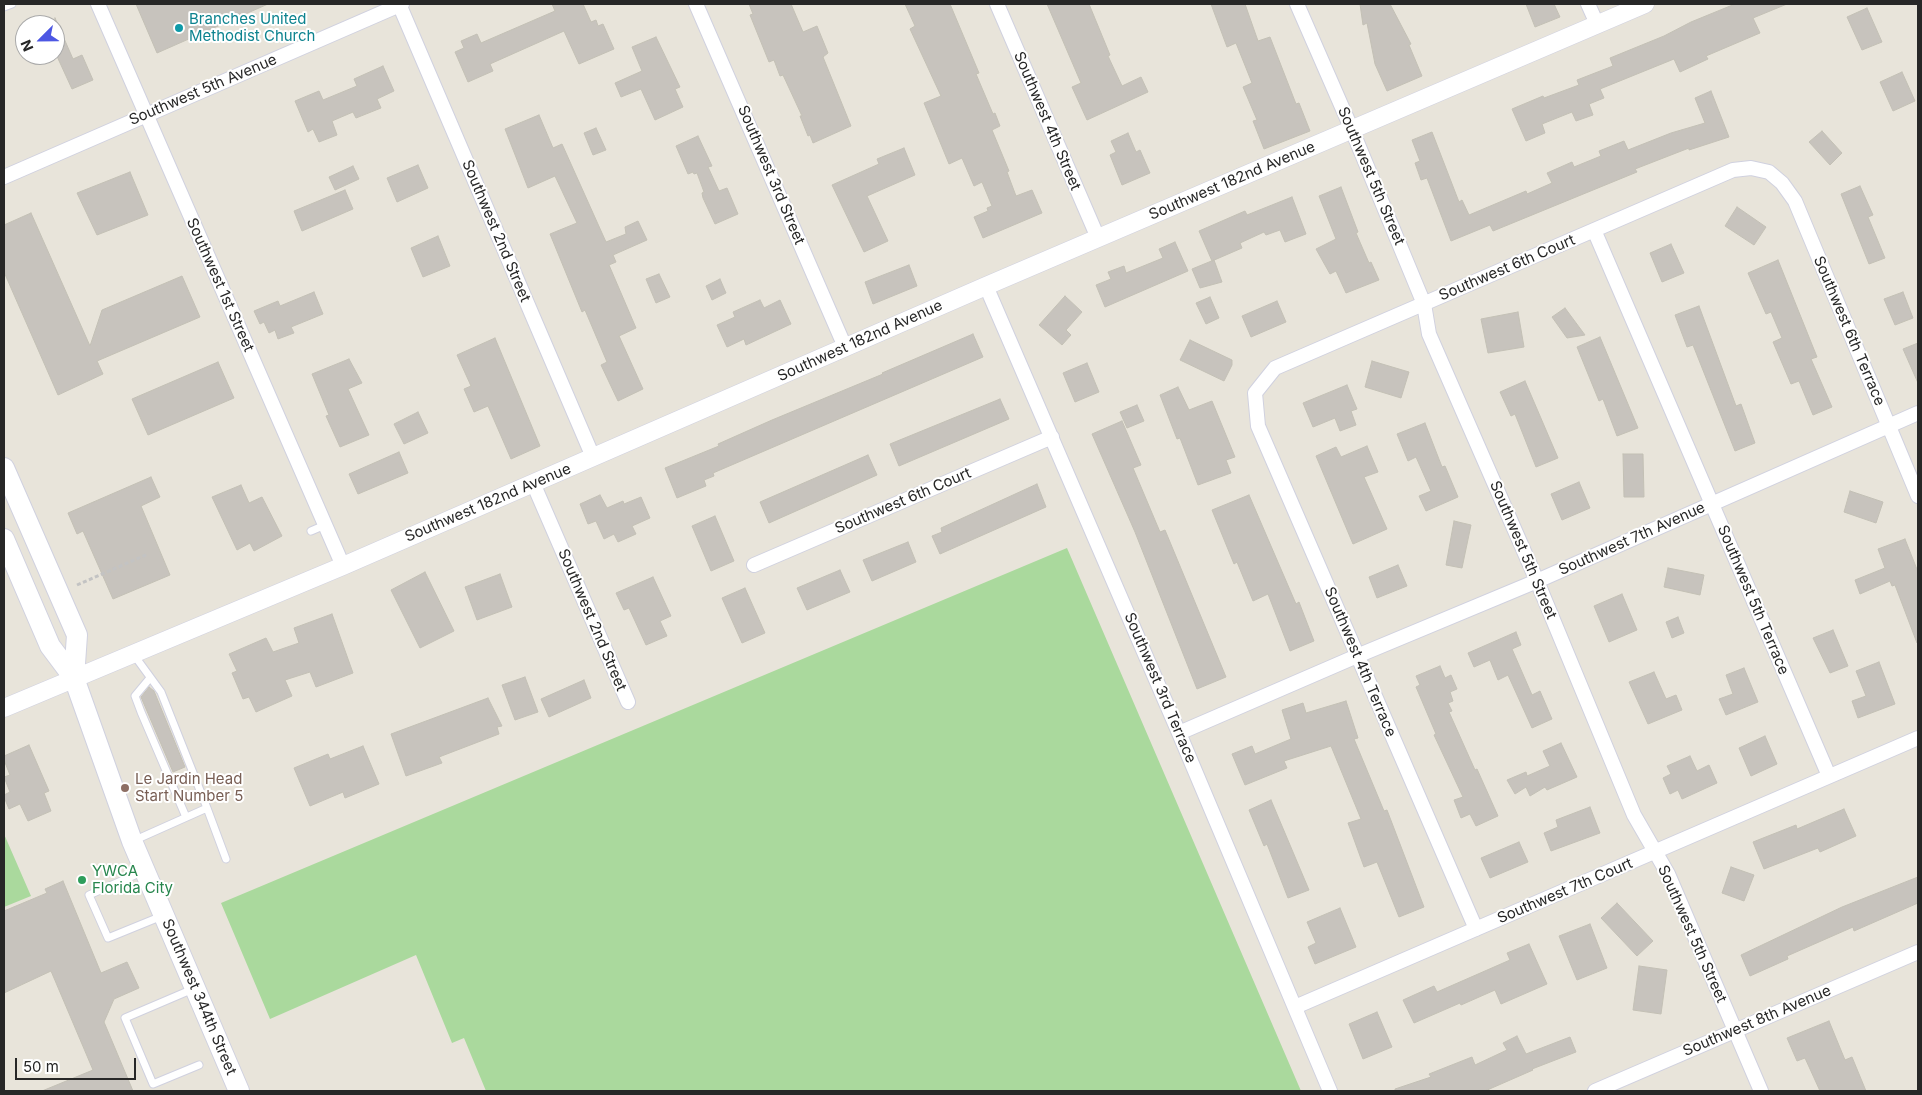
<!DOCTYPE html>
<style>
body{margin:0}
#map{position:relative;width:1922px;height:1095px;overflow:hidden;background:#e8e4da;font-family:Inter,sans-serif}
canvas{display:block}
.frame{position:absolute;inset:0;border:5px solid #272727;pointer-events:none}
.north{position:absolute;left:15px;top:15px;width:50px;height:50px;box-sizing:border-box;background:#fff;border:1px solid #a9a9a9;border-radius:50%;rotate:247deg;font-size:14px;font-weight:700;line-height:20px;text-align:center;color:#272727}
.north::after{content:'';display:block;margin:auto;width:18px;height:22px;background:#4d57e3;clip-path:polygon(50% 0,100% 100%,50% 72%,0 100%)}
.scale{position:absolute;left:15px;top:1058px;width:121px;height:22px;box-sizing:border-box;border:2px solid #272727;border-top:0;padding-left:6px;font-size:15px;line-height:18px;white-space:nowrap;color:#272727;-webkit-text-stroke:4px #fff;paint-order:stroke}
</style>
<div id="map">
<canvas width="1922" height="1095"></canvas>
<div class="frame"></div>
<div class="north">N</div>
<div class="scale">50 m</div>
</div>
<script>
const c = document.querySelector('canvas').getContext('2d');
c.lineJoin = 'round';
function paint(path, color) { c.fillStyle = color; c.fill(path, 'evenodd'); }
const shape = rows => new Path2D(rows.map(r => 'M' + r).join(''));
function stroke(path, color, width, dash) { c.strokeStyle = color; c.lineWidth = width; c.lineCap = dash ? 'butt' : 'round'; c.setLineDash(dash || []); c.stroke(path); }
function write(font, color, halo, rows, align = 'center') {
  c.font = font + ' Inter,sans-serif'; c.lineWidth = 4; c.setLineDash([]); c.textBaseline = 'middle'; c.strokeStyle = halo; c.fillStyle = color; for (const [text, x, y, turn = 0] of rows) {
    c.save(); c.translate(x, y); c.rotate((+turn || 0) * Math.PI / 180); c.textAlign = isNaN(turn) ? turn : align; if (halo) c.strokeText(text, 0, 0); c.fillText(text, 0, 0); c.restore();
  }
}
const green = shape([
 [1067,548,1301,1091,486,1091,464,1038,452,1043,416,955,270,1019,221,903],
 [4,834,31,896,4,907]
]);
const building = shape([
 [136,4,268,4,157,53,136,4],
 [552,4,583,4,591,22,596,20,598,26,603,24,614,49,579,64,564,31,490,64,493,71,468,82,455,52,464,48,461,41,477,34,481,43,555,11,552,4],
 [749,4,791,4,803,32,817,26,828,53,823,57,851,126,813,143,810,135,808,136,800,116,802,116,783,75,780,76,774,60,769,62,750,15,753,14,749,4],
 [905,4,950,4,979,73,976,74,993,114,995,113,1000,126,992,130,1009,171,1007,172,1016,196,1032,190,1042,213,983,238,974,217,988,211,987,208,992,206,982,182,974,186,962,158,949,164,924,103,941,96,910,29,915,26,905,4],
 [1047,4,1089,4,1110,55,1108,56,1122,86,1141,77,1148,92,1087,120,1072,87,1081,83,1047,4],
 [1211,4,1245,4,1258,41,1270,37,1296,104,1299,103,1310,131,1264,149,1253,121,1257,120,1243,87,1252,83,1236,43,1227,47,1211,4],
 [1360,4,1390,4,1411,44,1409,45,1422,76,1387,91,1375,64,1367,23,1363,25,1360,4],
 [1526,4,1554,4,1560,17,1535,27,1526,4],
 [1735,4,1787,4,1753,18,1760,33,1706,56,1708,59,1680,72,1674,59,1600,89,1604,98,1589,104,1593,115,1576,121,1572,112,1542,124,1545,133,1526,141,1512,109,1543,96,1544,98,1579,85,1577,80,1613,66,1610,58,1664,36,1691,22,1735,4],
 [1867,8,1882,42,1862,50,1847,17,1867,8],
 [55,18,73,59,82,55,93,80,72,89,55,52,55,18],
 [656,37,680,87,675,89,683,107,655,120,641,89,621,97,615,83,642,71,632,47,656,37],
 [383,66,394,91,377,99,381,108,356,118,353,112,332,121,337,135,319,142,313,129,308,132,295,101,319,91,323,100,357,86,354,79,383,66],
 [1902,72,1915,101,1893,111,1880,82,1902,72],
 [1711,91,1729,137,1689,150,1689,148,1635,169,1637,172,1493,231,1490,225,1451,241,1427,178,1421,180,1415,163,1420,161,1412,140,1432,132,1459,202,1462,200,1469,215,1526,191,1527,194,1552,183,1547,173,1572,162,1574,167,1601,156,1599,151,1624,141,1628,150,1671,133,1705,123,1695,98,1711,91],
 [539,115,553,148,562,144,606,242,626,234,625,227,638,221,647,240,613,255,616,262,609,265,636,328,619,336,643,389,618,401,601,365,607,362,585,310,582,312,550,234,577,223,555,176,528,188,505,129,539,115],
 [596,128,606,150,593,155,584,133,596,128],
 [1822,131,1842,153,1830,165,1809,142,1822,131],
 [1128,133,1136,152,1140,150,1150,173,1122,185,1110,155,1116,152,1111,141,1128,133],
 [698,136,712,166,708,167,719,191,727,188,738,214,715,224,703,198,702,193,704,192,697,173,694,174,693,172,688,174,676,146,698,136],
 [904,148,915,175,867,196,888,241,864,252,832,185,879,164,877,159,904,148],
 [418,165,428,188,397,202,387,178,418,165],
 [353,166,359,179,335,190,329,177,353,166],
 [130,172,148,215,97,235,77,193,130,172],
 [1860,186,1873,215,1868,217,1885,258,1869,264,1841,194,1860,186],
 [1341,187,1358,232,1356,233,1369,263,1371,262,1379,280,1346,293,1336,271,1330,274,1316,249,1336,239,1319,196,1341,187],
 [345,190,353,209,302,231,294,211,345,190],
 [1292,197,1306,234,1285,242,1280,230,1266,235,1264,232,1240,243,1242,248,1212,261,1199,231,1245,211,1247,215,1292,197],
 [1737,207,1766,227,1754,245,1725,226,1737,207],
 [31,213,90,346,102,310,182,276,200,317,97,361,103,374,58,395,4,272,4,225,31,213],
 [438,236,450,266,423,277,411,248,438,236],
 [1175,242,1188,271,1105,307,1096,285,1111,279,1108,272,1124,266,1126,273,1163,258,1159,249,1175,242],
 [1671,244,1684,273,1662,282,1650,253,1671,244],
 [1214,260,1222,282,1200,288,1192,269,1214,260],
 [1778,260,1817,357,1811,359,1832,407,1813,415,1799,381,1791,384,1773,342,1782,338,1771,312,1766,314,1748,273,1778,260],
 [909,265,917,286,873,304,865,282,909,265],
 [659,274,670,297,656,303,646,279,659,274],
 [720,279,726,293,712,300,706,286,720,279],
 [314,292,323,314,291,327,294,333,278,339,275,330,269,333,264,322,260,324,254,311,278,301,280,306,314,292],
 [1903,292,1913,318,1895,325,1884,299,1903,292],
 [1065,296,1082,312,1066,330,1071,335,1062,345,1039,325,1065,296],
 [1210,297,1219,318,1206,324,1196,303,1210,297],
 [760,300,764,308,780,300,791,324,746,345,744,339,727,347,717,325,735,317,733,312,760,300],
 [1277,301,1286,322,1251,337,1242,316,1277,301],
 [1699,306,1736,406,1741,404,1755,443,1735,451,1693,345,1687,347,1675,315,1699,306],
 [1565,308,1585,335,1567,338,1552,317,1565,308],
 [1518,312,1524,347,1488,353,1481,319,1518,312],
 [973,334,983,357,713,473,714,476,704,480,706,486,677,498,665,468,719,446,718,444,772,420,883,374,882,373,973,334],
 [1600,337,1638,428,1617,436,1603,399,1599,401,1577,347,1600,337],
 [495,338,540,446,511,459,488,406,474,412,464,389,471,386,457,355,495,338],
 [1190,340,1232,360,1232,365,1224,381,1180,360,1190,340],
 [1918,343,1918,383,1903,349,1918,343],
 [349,359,362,383,348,389,369,435,340,447,326,416,329,415,312,374,349,359],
 [1372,361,1409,372,1401,398,1365,387,1372,361],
 [218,362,234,398,148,435,132,399,218,362],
 [1087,363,1099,392,1075,402,1063,373,1087,363],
 [1525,381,1558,458,1536,467,1515,414,1511,416,1500,392,1525,381],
 [1347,385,1357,409,1351,411,1356,425,1340,431,1335,418,1313,427,1303,403,1347,385],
 [1178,387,1189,410,1212,401,1235,457,1226,460,1231,473,1198,485,1180,438,1177,439,1160,395,1178,387],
 [1000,399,1009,419,899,466,890,444,1000,399],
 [1137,405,1144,421,1127,428,1120,412,1137,405],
 [418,412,428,433,404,444,394,424,418,412],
 [1122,421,1141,465,1133,468,1160,532,1165,530,1226,677,1197,689,1135,532,1092,434,1122,421],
 [1425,423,1442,467,1445,466,1458,497,1426,511,1419,496,1431,491,1416,457,1408,461,1397,434,1425,423],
 [1367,446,1378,472,1364,477,1387,529,1353,544,1316,456,1336,447,1341,457,1367,446],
 [399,452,408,473,358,494,349,474,399,452],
 [1623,454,1643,454,1644,497,1624,497,1623,454],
 [868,455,877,475,769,523,760,502,868,455],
 [151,477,160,497,141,506,170,575,113,599,83,531,77,534,68,513,151,477],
 [1579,482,1590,508,1562,520,1551,494,1579,482],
 [1037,484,1046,507,940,554,932,536,942,532,941,528,1037,484],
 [241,485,249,503,262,497,282,536,254,551,250,543,237,550,212,497,241,485],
 [1850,491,1883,502,1876,523,1844,512,1850,491],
 [600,495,607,508,623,501,624,504,641,497,650,518,632,526,636,534,618,542,614,534,604,539,596,521,588,524,580,504,600,495],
 [1249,495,1296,604,1299,602,1314,641,1290,651,1268,594,1253,601,1237,562,1234,564,1212,510,1249,495],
 [715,516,734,561,711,571,692,526,715,516],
 [1454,521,1471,525,1462,568,1446,565,1454,521],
 [1905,539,1918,572,1918,642,1917,643,1895,585,1892,586,1890,581,1860,594,1855,580,1885,568,1878,549,1905,539],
 [908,542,916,562,872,581,863,560,908,542],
 [1398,565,1407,586,1377,598,1369,577,1398,565],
 [1668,568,1704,575,1700,595,1664,587,1668,568],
 [840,570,850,592,807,610,797,588,840,570],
 [425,572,454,631,420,648,391,590,425,572],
 [500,574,512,607,477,620,465,587,500,574],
 [653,577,671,616,660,621,667,636,646,645,629,608,624,610,616,593,653,577],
 [745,588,765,633,742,643,722,598,745,588],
 [1622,594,1637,630,1609,642,1594,606,1622,594],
 [332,614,353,673,316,687,310,672,285,680,292,696,256,712,249,697,243,699,232,673,237,671,229,654,266,638,273,652,299,643,294,628,332,614],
 [1678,617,1684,633,1672,638,1666,622,1678,617],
 [1833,630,1848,666,1830,673,1813,638,1833,630],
 [1516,632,1521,645,1512,649,1532,695,1540,691,1552,719,1532,728,1508,675,1498,680,1490,660,1474,667,1468,653,1516,632],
 [1879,662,1895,704,1858,718,1852,701,1866,696,1856,671,1879,662],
 [1440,666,1445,678,1451,675,1457,689,1450,692,1453,701,1448,703,1452,711,1449,712,1475,770,1477,769,1498,816,1476,826,1470,814,1461,818,1454,800,1463,797,1434,735,1436,734,1416,687,1420,685,1416,676,1440,666],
 [1744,668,1758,702,1726,715,1719,699,1733,694,1726,675,1744,668],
 [1654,672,1666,699,1676,695,1682,710,1648,724,1629,682,1654,672],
 [525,677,538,712,515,720,502,685,525,677],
 [584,680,591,698,549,717,541,699,584,680],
 [149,687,154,691,185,767,173,772,141,697,149,687],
 [488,698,502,726,497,727,499,734,439,757,442,763,406,776,391,734,488,698],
 [1346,701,1358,738,1354,739,1384,811,1387,810,1424,907,1399,917,1377,862,1364,867,1348,823,1361,819,1331,746,1284,761,1287,768,1245,785,1232,754,1252,746,1255,754,1291,739,1282,710,1303,703,1306,713,1346,701],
 [1765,736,1777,764,1751,776,1739,748,1765,736],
 [1561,743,1577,777,1547,790,1545,787,1530,796,1526,787,1515,794,1507,780,1526,772,1527,776,1550,766,1543,751,1561,743],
 [29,745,49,791,44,793,51,811,28,821,20,804,9,809,4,797,4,795,10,792,4,777,10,775,4,760,4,756,29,745],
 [363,746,379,784,345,798,343,792,310,806,294,768,328,754,330,759,363,746],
 [1690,756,1697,771,1709,765,1717,783,1682,799,1678,790,1670,794,1663,778,1671,774,1667,766,1690,756],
 [1271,800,1309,890,1288,898,1267,844,1264,846,1249,810,1271,800],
 [1590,807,1600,833,1551,851,1544,833,1558,827,1556,820,1590,807],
 [1844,809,1856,836,1820,852,1818,848,1764,869,1753,842,1796,825,1797,829,1844,809],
 [1519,842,1528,862,1490,878,1481,858,1519,842],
 [1731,867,1754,875,1744,901,1722,893,1731,867],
 [1918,877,1918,903,1854,931,1853,927,1787,956,1788,959,1750,976,1741,955,1842,907,1918,877],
 [63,881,101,973,127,962,139,988,114,999,104,1022,133,1091,42,1091,93,1070,51,971,4,993,4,911,47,893,45,889,63,881],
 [1617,903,1653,941,1637,956,1601,918,1617,903],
 [1340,908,1356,947,1315,964,1308,947,1316,943,1307,922,1340,908],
 [1590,924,1607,968,1577,980,1559,936,1590,924],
 [1529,944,1547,984,1501,1004,1495,990,1461,1005,1460,1003,1414,1023,1403,1000,1434,986,1437,992,1510,960,1507,953,1529,944],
 [1639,966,1667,970,1661,1014,1633,1010,1639,966],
 [1377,1012,1392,1047,1363,1059,1349,1024,1377,1012],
 [1829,1021,1845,1060,1852,1057,1866,1091,1820,1091,1805,1058,1797,1061,1787,1038,1829,1021],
 [1517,1036,1526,1054,1570,1037,1576,1052,1532,1069,1533,1070,1485,1091,1395,1091,1395,1089,1431,1077,1429,1074,1472,1057,1475,1065,1507,1050,1503,1043,1517,1036]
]);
const path = shape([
 [77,585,148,554]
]);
const service = shape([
 [4,7,12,4],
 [311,531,325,525],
 [150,678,135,696,141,712,186,817],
 [207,808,226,859],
 [133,841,207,808,161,692,134,655],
 [144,871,89,895,108,938,162,916],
 [193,989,125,1018,153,1084,199,1065]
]);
const minor = shape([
 [98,4,343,566],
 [399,4,593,457],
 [696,4,845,347],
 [997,4,1098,238],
 [1297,4,1352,130,1424,304,1429,334,1537,581,1634,815,1668,874,1761,1091],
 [1588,4,1597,24],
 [4,177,402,4],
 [1594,230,1829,776],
 [986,286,1179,733,1330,1091],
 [533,483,628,702],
 [754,565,1052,437],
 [1179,733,1357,656,1537,581,1918,413],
 [1476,929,1258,426,1255,393,1275,368,1733,170,1751,168,1769,172,1782,183,1795,201,1918,496],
 [1295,1007,1918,738],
 [1595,1091,1918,952]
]);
const tertiary = shape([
 [4,708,343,566,986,286,1645,4]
]);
const secondary = shape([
 [4,468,77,635,74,678],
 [4,539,50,646,74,678,132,841,239,1091]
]);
const markers = [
 [179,28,5,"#0f9aa8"],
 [125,788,5,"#8d6e63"],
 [82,880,5,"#2e9e5b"]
];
const cultureNames = [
 ["Branches United",189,19],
 ["Methodist Church",189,36]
];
const streetNames = [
 ["Southwest 5th Avenue",203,90,-23],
 ["Southwest 4th Street",1047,121,67],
 ["Southwest 3rd Street",771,175,67],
 ["Southwest 5th Street",1371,176,67],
 ["Southwest 182nd Avenue",1232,181,-23],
 ["Southwest 2nd Street",496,231,67],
 ["Southwest 6th Court",1507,268,-23],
 ["Southwest 1st Street",220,285,66],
 ["Southwest 6th Terrace",1849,331,67],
 ["Southwest 182nd Avenue",860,341,-24],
 ["Southwest 6th Court",903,501,-23],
 ["Southwest 182nd Avenue",488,503,-23],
 ["Southwest 7th Avenue",1632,539,-24],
 ["Southwest 5th Street",1523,550,67],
 ["Southwest 5th Terrace",1753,600,67],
 ["Southwest 2nd Street",592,620,67],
 ["Southwest 4th Terrace",1360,662,67],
 ["Southwest 3rd Terrace",1160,688,67],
 ["Southwest 7th Court",1565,891,-23],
 ["Southwest 5th Street",1692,934,66],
 ["Southwest 344th Street",199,997,67],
 ["Southwest 8th Avenue",1757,1021,-23]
];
const educationNames = [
 ["Le Jardin Head",135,779],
 ["Start Number 5",135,796]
];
const leisureNames = [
 ["YWCA",92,871],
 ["Florida City",92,888]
];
paint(green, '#aad99d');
paint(building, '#c7c3bd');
stroke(building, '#c3c0b5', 1);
stroke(service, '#d0d1df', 9);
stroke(minor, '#d0d1df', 16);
stroke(tertiary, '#d0d1df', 19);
stroke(secondary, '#d0d1df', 22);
stroke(path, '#c3c3c3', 3, [4, 2.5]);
stroke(service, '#fff', 7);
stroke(minor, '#fff', 14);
stroke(tertiary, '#fff', 18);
stroke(secondary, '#fff', 20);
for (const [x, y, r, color] of markers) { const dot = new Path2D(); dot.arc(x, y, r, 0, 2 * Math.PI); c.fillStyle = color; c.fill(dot); stroke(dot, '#fff', 2); }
write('15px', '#0d838f', '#fff', cultureNames, 'left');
write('15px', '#272727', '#fff', streetNames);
write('15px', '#785e54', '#fff', educationNames, 'left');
write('15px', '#27864d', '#fff', leisureNames, 'left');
</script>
